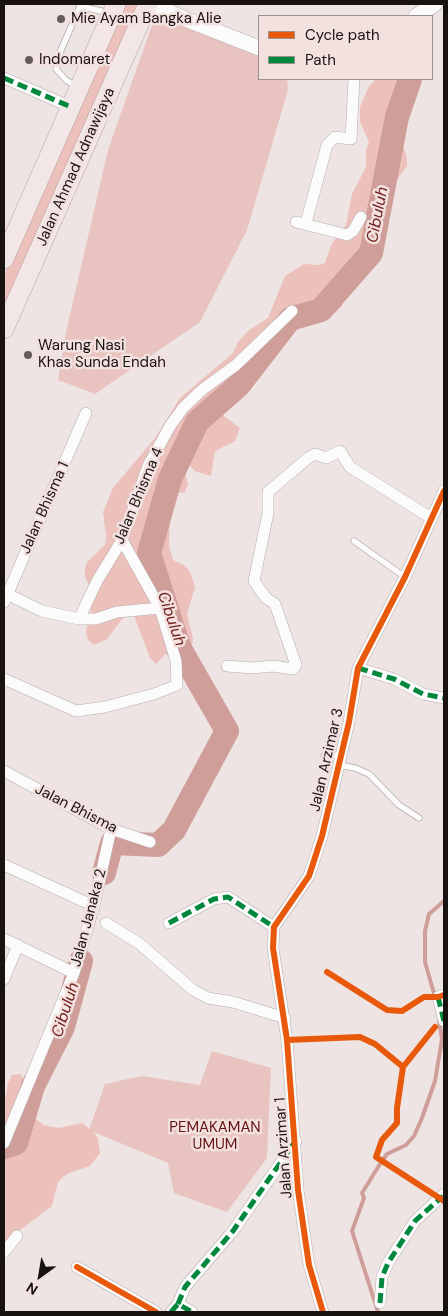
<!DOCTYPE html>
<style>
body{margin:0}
#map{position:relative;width:448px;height:1316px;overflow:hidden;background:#eee4e3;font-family:"DM Sans",sans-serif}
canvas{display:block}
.frame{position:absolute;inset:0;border:5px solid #181211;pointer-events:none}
.legend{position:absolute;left:258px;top:15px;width:175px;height:65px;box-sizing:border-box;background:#f2e1df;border:1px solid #9b8e8d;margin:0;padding:6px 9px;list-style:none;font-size:15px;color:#181211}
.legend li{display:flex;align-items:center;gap:10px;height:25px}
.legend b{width:25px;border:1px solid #9b8e8d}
.north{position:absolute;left:15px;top:1251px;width:50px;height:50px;-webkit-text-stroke:4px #f2e1df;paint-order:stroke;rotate:212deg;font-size:14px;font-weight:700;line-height:20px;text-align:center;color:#181211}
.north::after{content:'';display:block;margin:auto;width:18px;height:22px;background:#181211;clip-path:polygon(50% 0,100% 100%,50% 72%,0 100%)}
</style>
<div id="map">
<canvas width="448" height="1316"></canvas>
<div class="frame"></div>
<ul class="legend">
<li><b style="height:6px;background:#e8590c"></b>Cycle path</li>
<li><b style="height:6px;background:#00873e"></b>Path</li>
</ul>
<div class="north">N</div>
</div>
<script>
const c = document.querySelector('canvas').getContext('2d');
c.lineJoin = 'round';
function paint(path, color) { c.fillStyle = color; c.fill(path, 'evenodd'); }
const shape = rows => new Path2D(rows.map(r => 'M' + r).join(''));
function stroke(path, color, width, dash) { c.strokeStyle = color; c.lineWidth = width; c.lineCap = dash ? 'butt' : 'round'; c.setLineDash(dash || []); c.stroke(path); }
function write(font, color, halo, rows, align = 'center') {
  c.font = font + ' "DM Sans",sans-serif'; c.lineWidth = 5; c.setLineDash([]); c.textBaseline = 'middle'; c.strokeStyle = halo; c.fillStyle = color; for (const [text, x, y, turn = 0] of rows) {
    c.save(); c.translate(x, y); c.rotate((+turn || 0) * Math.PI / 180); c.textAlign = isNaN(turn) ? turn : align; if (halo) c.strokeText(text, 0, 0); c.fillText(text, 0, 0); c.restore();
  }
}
const green = shape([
 [156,14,259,54,259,79,287,79,288,90,247,230,200,322,95,394,58,380,66,332,108,150],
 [212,1051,271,1068,267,1158,227,1212,174,1193,168,1163,89,1130,105,1084,142,1076,200,1085]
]);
const forest = shape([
 [124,4,140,4,4,318,4,275],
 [376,79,397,79,408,83,409,90,405,104,401,140,407,158,407,166,391,188,390,204,380,223,372,259,365,272,354,289,343,299,342,306,336,312,328,316,318,305,299,309,290,321,253,356,261,367,240,382,225,383,214,402,220,406,224,416,240,428,235,441,215,451,211,476,195,471,181,456,188,484,184,493,176,492,170,504,169,546,173,560,185,566,190,572,195,587,187,614,193,638,191,653,182,664,165,654,156,664,150,658,133,613,126,614,107,639,94,645,88,640,86,632,93,600,92,591,85,577,85,569,87,562,105,545,106,536,103,512,113,488,155,438,180,398,233,353,238,342,249,330,268,318,285,276,304,264,318,265,325,263,332,243,346,225,352,194,366,167,366,149,369,142,360,122,360,107,369,86],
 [20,1074,25,1080,33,1117,44,1125,59,1128,82,1123,94,1132,98,1139,100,1153,90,1166,69,1173,63,1177,58,1182,52,1206,15,1234,4,1250,4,1107,8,1083,12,1075]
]);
const stream = shape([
 [435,997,425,962,425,931,429,914,444,901],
 [378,1312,352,1231,364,1198,362,1193,380,1164,387,1154,406,1145,414,1136,422,1118,435,1081,442,1039,439,1021]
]);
const river = shape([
 [104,873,112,843,158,845,174,830,227,731,179,647,149,553,170,479,197,422,239,385,290,319,321,310,371,253,397,117,410,79],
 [4,1147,16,1143,33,1086,63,1027,81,961]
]);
const service = shape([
 [77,87,66,80,56,69,61,50,80,6,109,13],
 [354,541,405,577],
 [324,756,341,755],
 [338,765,355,768,369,774,399,805,419,818]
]);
const minor = shape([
 [4,78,71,107],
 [296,222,347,235,353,231,361,217],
 [306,223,327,145,335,137,351,139,354,79],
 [7,594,42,611,79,619,97,581,122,540,148,466,170,426,183,408,203,389,236,365,292,311],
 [4,602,86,413],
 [79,619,96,619,117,612,160,608],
 [227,666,252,668,273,666,293,669,296,665,275,604,266,598,254,581,268,513,268,492,308,458,315,454,326,458,340,451,350,467,431,518],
 [358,668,394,679,423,694,444,698],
 [4,679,76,711,105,707,154,694,177,685,176,661,160,608,122,540],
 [4,771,111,829,150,842],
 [4,865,94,906],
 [106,923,140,944,193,990,208,998,233,1002,285,1018],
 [169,923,214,899,228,897,274,927],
 [4,939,74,973],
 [4,979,18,945],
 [444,995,438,997,444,1021],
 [4,1143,74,973,94,906,111,829],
 [4,1252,17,1236],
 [77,1267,156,1312],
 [380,1303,382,1277,388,1263,415,1221,444,1194],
 [178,1304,185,1287,233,1231,296,1141],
 [171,1312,178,1304,192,1312],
 [323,1312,309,1265,298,1190,287,1040,273,948,274,927,309,876,322,836,349,722,358,668,405,577,444,491]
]);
const tertiary = shape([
 [153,4,185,19,259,48],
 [416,16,435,4]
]);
const primary = shape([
 [4,259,116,4],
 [4,329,148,4]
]);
const quiet = shape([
 [4,78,71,107],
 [358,668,394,679,423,694,444,698],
 [169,923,214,899,228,897,274,927],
 [438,997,444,1021],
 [380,1303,382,1277,388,1263,415,1221,443,1196],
 [178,1304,185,1287,233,1231,294,1143],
 [171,1312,178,1304,192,1312]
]);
const cycleway = shape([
 [327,972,387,1010,402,1011,424,997,438,997,444,995],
 [435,1027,403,1067,397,1108,397,1123,382,1140,376,1157,444,1201],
 [287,1040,360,1037,375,1044,403,1067],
 [77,1267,156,1312],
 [323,1312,309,1265,298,1190,287,1040,273,948,274,927,309,876,322,836,349,722,358,668,405,577,444,491]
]);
const markers = [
 [61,19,5,"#635c5a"],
 [29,60,5,"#635c5a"],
 [28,355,5,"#635c5a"]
];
const poiNames = [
 ["Mie Ayam Bangka Alie",71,19],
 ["Indomaret",39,60],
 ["Warung Nasi",38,346],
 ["Khas Sunda Endah",38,363]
];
const streetNames = [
 ["Jalan Ahmad Adnawijaya",76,167,-66],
 ["Jalan Bhisma 4",139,496,-67],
 ["Jalan Bhisma 1",45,508,-66],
 ["Jalan Arzimar 3",327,760,-77],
 ["Jalan Bhisma",76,809,27],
 ["Jalan Janaka 2",89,918,-75],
 ["Jalan Arzimar 1",284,1148,-94]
];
const parkNames = [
 ["PEMAKAMAN",215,1128],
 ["UMUM",215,1145]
];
const waterNames = [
 ["Cibuluh",378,215,-79],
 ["Cibuluh",171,619,71],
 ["Cibuluh",66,1010,-72]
];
paint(green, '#e9c3bf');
paint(forest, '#ecc0bb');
stroke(stream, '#d09e99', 4);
stroke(river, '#d09e99', 24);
stroke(service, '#b4adac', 7);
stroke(minor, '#b4adac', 12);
stroke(tertiary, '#b4adac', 16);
stroke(primary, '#b9a3a2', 20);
stroke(service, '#fcfbfb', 5.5);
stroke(minor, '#fcfbfb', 11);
stroke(tertiary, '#fcfbfb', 15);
stroke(primary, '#f2e7e6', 19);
stroke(quiet, '#00873e', 5, [10, 5]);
stroke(cycleway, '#e8590c', 6);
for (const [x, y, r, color] of markers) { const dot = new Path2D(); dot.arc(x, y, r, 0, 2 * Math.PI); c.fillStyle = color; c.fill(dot); stroke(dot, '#f2e1df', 2); }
write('15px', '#181211', '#f2e1df', poiNames, 'left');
write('15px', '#181211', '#f2e1df', streetNames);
write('15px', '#651312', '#f2e1df', parkNames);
write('italic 16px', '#73211e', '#f2e1df', waterNames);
</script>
